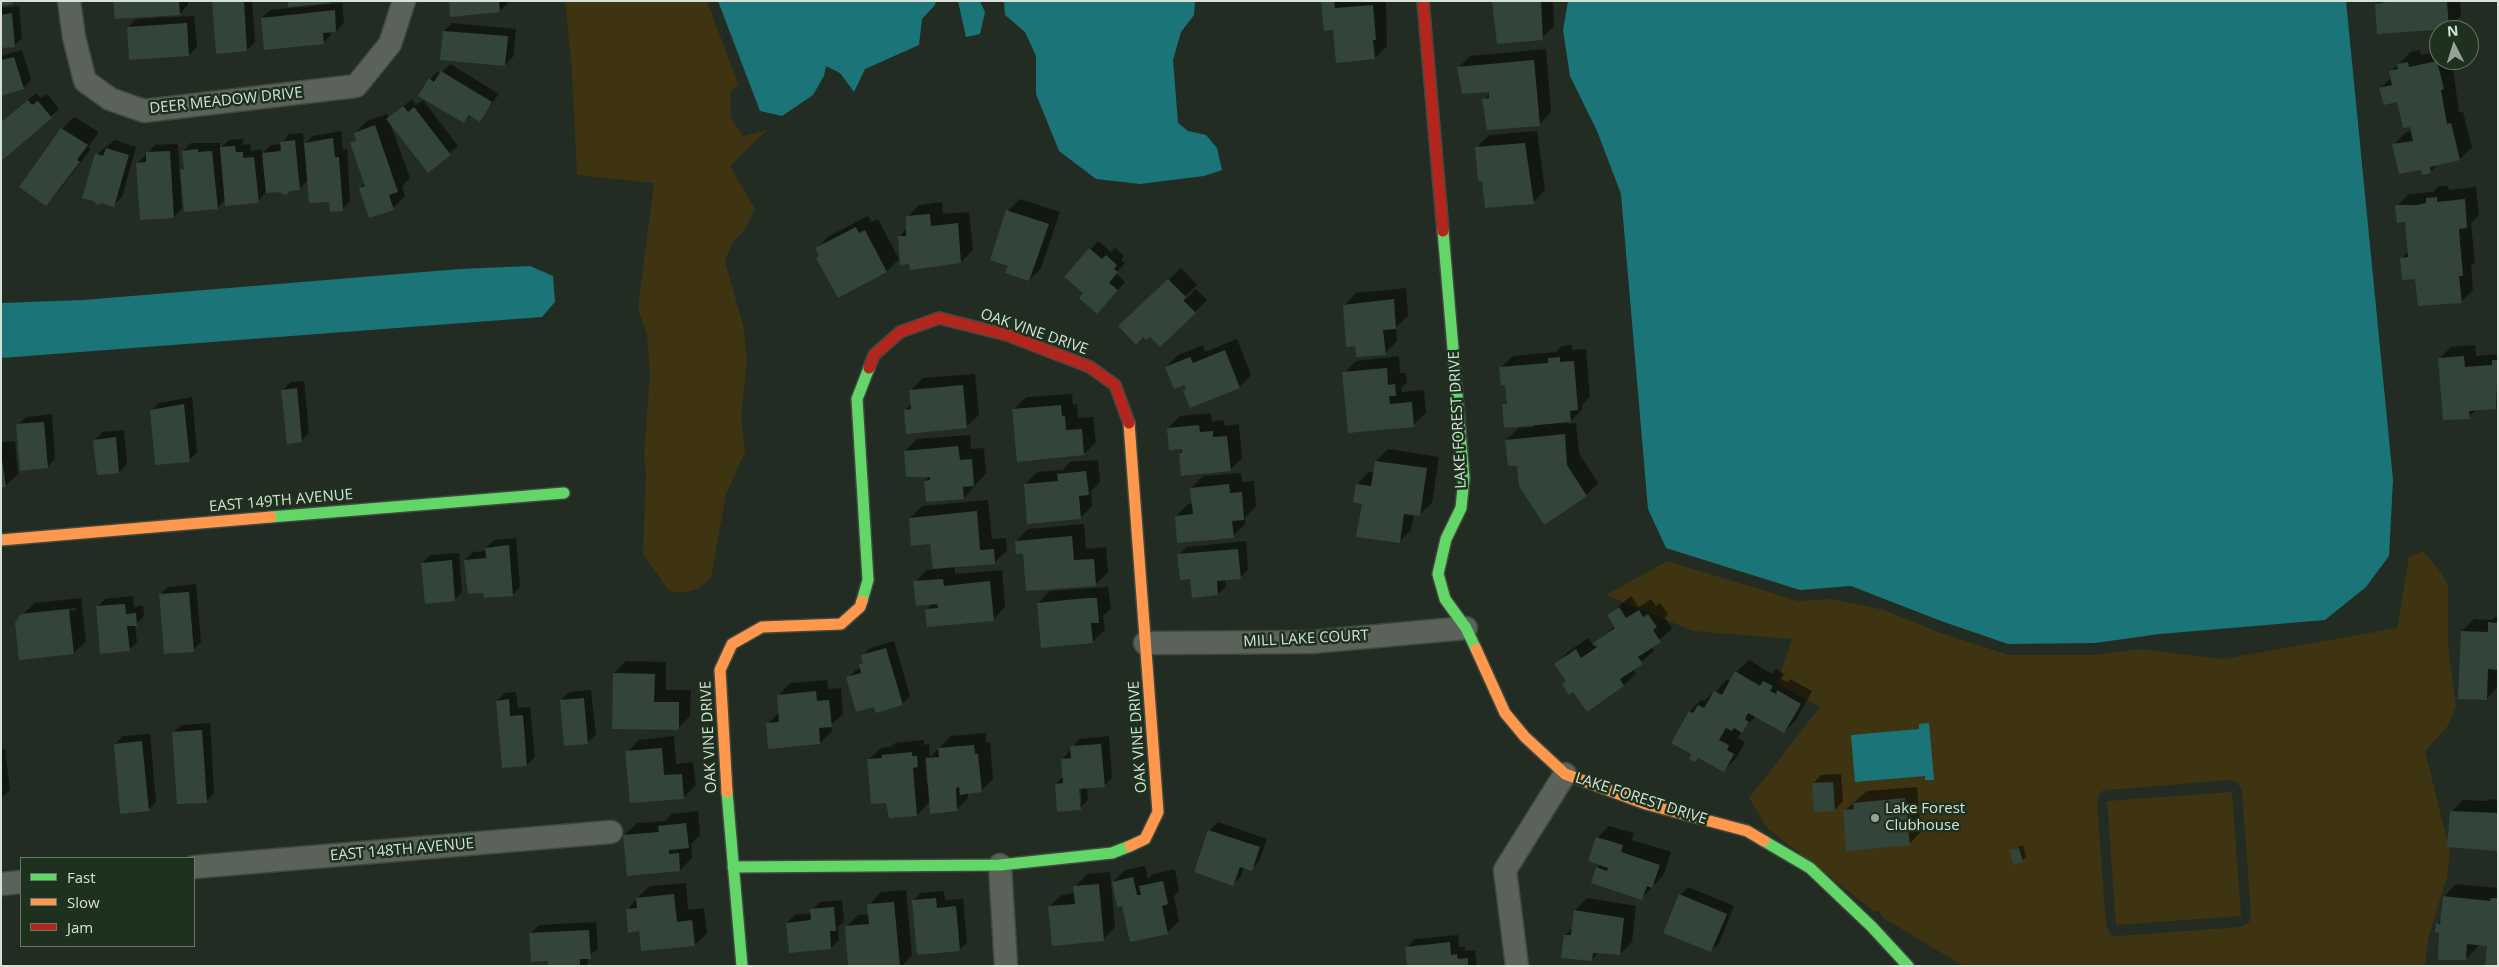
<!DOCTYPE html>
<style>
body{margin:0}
#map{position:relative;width:2499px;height:967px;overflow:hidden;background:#222c22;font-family:"Open Sans",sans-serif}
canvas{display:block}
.frame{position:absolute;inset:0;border:2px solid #d6e2d6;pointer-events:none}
.legend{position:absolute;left:20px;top:857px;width:175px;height:90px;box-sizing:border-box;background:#1e301e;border:1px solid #687768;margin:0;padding:6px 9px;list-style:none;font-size:15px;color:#d6e2d6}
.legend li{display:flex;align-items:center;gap:10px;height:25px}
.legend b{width:25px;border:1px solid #687768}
.north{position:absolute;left:2429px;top:20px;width:50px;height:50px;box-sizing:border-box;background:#1e301e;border:1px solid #687768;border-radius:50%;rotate:355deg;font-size:14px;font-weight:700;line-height:20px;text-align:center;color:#d6e2d6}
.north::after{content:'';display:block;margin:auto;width:18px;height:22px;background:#97a297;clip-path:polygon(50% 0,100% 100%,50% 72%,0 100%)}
</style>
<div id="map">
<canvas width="2499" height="967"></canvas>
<div class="frame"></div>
<ul class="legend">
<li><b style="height:6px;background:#63d668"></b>Fast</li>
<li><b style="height:6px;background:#ff974d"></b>Slow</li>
<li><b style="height:6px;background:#b3261e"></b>Jam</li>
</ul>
<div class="north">N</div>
</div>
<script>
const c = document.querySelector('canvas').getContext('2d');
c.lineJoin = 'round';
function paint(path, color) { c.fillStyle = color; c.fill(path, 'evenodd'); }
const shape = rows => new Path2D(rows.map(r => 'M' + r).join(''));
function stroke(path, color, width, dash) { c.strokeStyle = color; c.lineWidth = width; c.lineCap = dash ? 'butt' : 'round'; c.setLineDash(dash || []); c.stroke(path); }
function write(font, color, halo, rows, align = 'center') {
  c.font = font + ' "Open Sans",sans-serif'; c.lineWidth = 5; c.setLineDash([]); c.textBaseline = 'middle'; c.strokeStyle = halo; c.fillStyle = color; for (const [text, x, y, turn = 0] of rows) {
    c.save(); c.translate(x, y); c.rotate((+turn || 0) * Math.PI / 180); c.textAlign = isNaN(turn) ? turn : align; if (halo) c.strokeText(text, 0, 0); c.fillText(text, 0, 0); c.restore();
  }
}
const green = shape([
 [565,1,707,1,738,84,730,92,731,118,743,136,767,130,730,166,755,209,745,230,732,243,725,261,743,325,747,359,741,418,745,452,726,494,711,578,698,589,681,593,669,591,643,554,646,470,644,456,650,372,647,335,638,307,654,183,577,175,572,72],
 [2423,551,2441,572,2448,585,2448,645,2456,707,2447,727,2425,751,2450,852,2447,877,2428,939,2425,966,1963,966,1882,917,1879,910,1875,912,1768,829,1749,798,1820,707,1777,684,1792,639,1693,631,1606,595,1667,561,1798,601,1832,599,1884,610,1938,632,2009,655,2095,655,2140,649,2223,659,2397,628,2409,557],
 [2231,780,2237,782,2242,791,2251,915,2249,922,2241,927,2117,936,2111,935,2106,925,2097,802,2100,792,2106,790],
 [2232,792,2241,916,2116,925,2107,801]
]);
const water = shape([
 [718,1,936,1,935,5,922,19,919,45,865,69,854,92,840,73,826,66,824,76,813,95,782,116,760,111],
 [958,1,980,1,985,12,980,34,966,37],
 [1004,1,1195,1,1194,15,1181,32,1173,60,1178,123,1188,131,1206,135,1217,148,1222,170,1204,176,1140,184,1096,179,1059,151,1036,94,1036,56,1025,32,1005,15],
 [1568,1,2346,1,2393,480,2389,556,2366,587,2325,620,2160,634,2095,643,2008,644,1941,621,1851,586,1800,590,1666,548,1648,509,1621,194,1597,131,1570,76,1563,30],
 [530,266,553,276,555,302,542,317,1,358,1,303,83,300,460,269],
 [1929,723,1934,780,1925,780,1925,776,1855,782,1851,735,1919,729,1919,724]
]);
const shadow = shape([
 [115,1,188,1,188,5,180,14],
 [213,1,252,1,255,42,247,50],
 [450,1,507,1,508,3,500,11],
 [1324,1,1386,1,1387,46,1375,58,1334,29],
 [1494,1,1553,1,1554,26,1542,38],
 [2379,1,2460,1,2461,16,2448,28,2376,4],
 [342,3,344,23,336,31,331,31,331,35,323,43,262,18,270,10],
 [19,6,22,38,14,46,1,47,1,8],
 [194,16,197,47,189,55,128,28,136,19],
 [452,23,516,29,513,57,505,65,444,31],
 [1546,49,1551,112,1539,125,1484,100,1490,93,1490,90,1458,68,1470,56],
 [22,50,31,80,23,88,1,95,1,56],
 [2420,50,2421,55,2439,51,2439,60,2452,60,2459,112,2463,112,2472,147,2460,159,2438,164,2430,172,2422,169,2394,145,2406,132,2413,131,2398,101,2381,88,2392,77,2390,72,2403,60,2411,52],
 [450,64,499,94,479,120,471,115,464,122,430,79,438,71,441,73],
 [36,93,41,98,47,94,59,109,1,159,1,122],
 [412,99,416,105,423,100,458,146,428,171,390,123,410,178,402,186,405,196,393,208,360,188,365,183,351,143,357,138,355,133,367,121,387,114,389,118],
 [74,117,99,132,88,147,91,149,58,192,46,204,62,129],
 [341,131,343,150,347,149,350,201,342,209,308,180,299,189,266,192,258,202,226,199,217,208,182,170,185,167,183,151,191,143,220,143,220,149,229,140,243,139,243,145,250,144,251,151,262,149,262,154,271,145,282,144,289,134,303,133,304,145,313,136],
 [1537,131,1545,190,1533,202,1484,180,1476,148,1489,135],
 [115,140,136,147,122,197,114,205,97,154],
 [178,144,182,209,174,217,137,164,155,145],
 [2439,186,2448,186,2449,190,2476,187,2479,215,2471,223,2475,262,2471,266,2473,290,2461,302,2416,277,2402,258,2409,251,2406,221,2397,206,2409,194,2433,192],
 [1020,199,1060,212,1041,268,1029,280,1009,265,1008,211],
 [942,202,943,214,969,212,973,250,961,262,910,263,899,237,907,228,907,217,919,205],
 [868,216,871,222,878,219,899,259,887,271,838,296,817,248,829,236],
 [1098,241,1111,252,1115,248,1124,256,1121,260,1125,263,1116,274,1125,282,1105,304,1085,293,1066,277],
 [1181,268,1197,285,1178,303,1180,305,1196,289,1207,300,1195,312,1150,335,1132,314],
 [1406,288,1408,316,1396,327,1397,341,1385,353,1356,345,1344,306,1356,293],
 [1237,339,1251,375,1239,387,1184,390,1187,388,1185,384,1166,367,1178,355,1203,345,1205,352],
 [1572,345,1572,350,1586,349,1590,397,1582,405,1582,409,1568,424,1576,423,1579,453,1598,483,1586,495,1518,464,1506,440,1519,428,1534,427,1534,424,1504,405,1508,401,1506,383,1500,368,1513,356,1556,352,1561,346],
 [2475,345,2476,356,2498,354,2498,405,2495,408,2477,409,2469,417,2439,359,2451,347],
 [1399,356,1400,373,1406,373,1407,382,1401,388,1402,392,1424,390,1426,413,1413,425,1344,373,1356,361],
 [975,374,979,415,966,427,905,410,912,403,911,390,923,378],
 [304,381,309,433,301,441,283,390,291,382],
 [1072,394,1073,405,1077,404,1078,418,1093,417,1096,442,1084,454,1014,409,1026,397],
 [192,397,197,452,189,460,151,411,159,403],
 [1211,413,1212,421,1224,420,1225,426,1239,424,1242,458,1230,470,1180,453,1183,450,1168,428,1180,416],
 [52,414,55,459,47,467,18,425,26,417],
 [124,430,127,464,119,472,95,440,103,432],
 [970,435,971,449,984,448,986,473,964,498,925,481,931,475,905,451,917,439],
 [15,441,18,474,5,486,1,486,1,442],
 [1388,449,1439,457,1432,503,1419,515,1414,514,1411,530,1399,542,1363,503,1354,501,1357,484,1369,472,1374,473,1376,461],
 [1098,460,1100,482,1091,491,1092,506,1080,518,1025,484,1037,472,1063,470,1070,462],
 [1241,473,1242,482,1254,481,1256,506,1245,517,1245,524,1233,536,1176,516,1188,504,1193,504,1191,488,1203,476],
 [988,500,992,539,1006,538,1007,550,995,562,955,566,955,574,1002,570,1005,607,993,620,927,609,933,603,915,582,927,570,934,569,932,543,910,518,922,506],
 [1084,524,1086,549,1106,547,1108,572,1096,584,1016,541,1028,529],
 [516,538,520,587,512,595,484,592,465,560,473,552,487,551,486,548,494,540],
 [1246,541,1248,570,1240,578,1225,580,1226,586,1218,594,1191,578,1179,555,1187,547],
 [459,553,462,592,454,600,422,563,430,555],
 [196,584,201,642,193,650,160,595,168,587],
 [1108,587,1111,609,1103,616,1105,630,1092,642,1038,603,1050,591],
 [133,596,134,607,143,605,144,616,135,625,137,642,129,650,97,607,105,599],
 [1631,596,1639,607,1651,599,1656,606,1660,603,1668,614,1665,618,1672,629,1651,647,1654,651,1633,669,1636,673,1624,685,1587,710,1556,664,1568,652,1588,638,1594,647,1596,645,1595,643,1615,626,1608,615],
 [81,598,86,641,74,653,22,615,35,603],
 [75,608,76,610,27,615,27,613],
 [2498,614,2498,687,2486,699,2462,631,2474,619,2492,620],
 [894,641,910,696,902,704,848,678,856,670,861,668,860,665,864,661,862,656,870,648],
 [1749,660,1772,674,1776,669,1784,674,1781,679,1788,682,1790,679,1812,691,1796,720,1784,732,1756,716,1742,731,1738,738,1745,742,1736,758,1724,770,1693,753,1690,711,1702,699,1704,701,1711,694,1713,695,1727,679,1731,682,1736,672],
 [626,661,666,662,666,690,691,690,690,716,678,728,614,673],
 [827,680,828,689,841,688,843,714,831,725,832,731,820,743,768,724,780,711,778,696,790,683],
 [591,690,596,734,588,742,561,700,569,692],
 [516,692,518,708,530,707,535,757,527,765,497,701,505,693],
 [210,723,214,793,206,801,173,733,181,725],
 [986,733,986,743,990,742,993,779,981,791,968,793,968,798,956,810,930,801,917,815,886,802,868,760,881,748,891,747,895,743,924,740,924,745,929,744,930,757,951,736],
 [927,756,929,785,927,785,925,759],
 [150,734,156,802,148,810,115,744,123,736],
 [674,736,676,764,693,762,696,785,684,797,627,752,639,740],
 [1109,736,1112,778,1104,786,1087,787,1088,800,1080,808,1056,784,1064,776,1063,759,1079,739],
 [1077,783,1080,783,1082,803,1079,803],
 [5,749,10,790,1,798,1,750],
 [1841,774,1843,801,1835,810,1813,784,1821,775],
 [1917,787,1921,832,1909,844,1844,811,1867,791],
 [2490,799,2498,800,2498,849,2451,812,2463,800,2488,801],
 [698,811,700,835,691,844,692,858,680,870,624,835,637,823,665,821,672,814],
 [1218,822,1267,839,1259,861,1251,870,1244,867,1241,876,1233,884,1196,871,1210,830],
 [1609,826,1634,833,1632,840,1671,852,1664,874,1642,898,1597,868,1601,864,1597,838],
 [2023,845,2026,857,2022,861,2010,851],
 [1145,866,1148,879,1153,874,1175,869,1179,891,1174,896,1179,921,1167,933,1123,905,1113,882,1125,870],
 [1110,872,1115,927,1103,939,1049,907,1062,895,1075,893,1075,887,1087,874],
 [686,883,688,910,704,908,707,933,695,945,640,930,627,910,637,898,650,886],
 [2456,884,2498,888,2498,966,2488,944,2478,944,2478,947,2465,959,2440,932,2437,924,2442,919,2444,897],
 [1688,887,1734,906,1719,943,1711,951,1680,895],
 [906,890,912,955,902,966,850,966,846,927,858,915,869,914,869,905,881,892],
 [944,891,945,900,963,899,967,942,959,950,913,901,921,893],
 [1587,898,1636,906,1632,942,1620,954,1599,952,1592,960,1565,935,1573,928,1575,910],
 [842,900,844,921,838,927,839,940,831,948,787,923,795,915,812,913,812,910,820,902],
 [596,922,598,949,587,957,588,963,585,966,549,966,549,960,531,933,539,925],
 [1458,935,1459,947,1465,947,1465,951,1475,950,1477,966,1408,966,1407,947,1415,939]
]);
const building = shape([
 [1,1,13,1,13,4,1,6],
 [113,1,179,1,180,15,115,19],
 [212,1,244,1,247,51,216,54],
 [288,1,330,1,330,3,288,7],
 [449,1,499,1,500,12,450,17],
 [1334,1,1335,8,1373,5,1376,40,1373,40,1375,59,1336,63,1333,30,1324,31,1321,2],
 [1492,1,1541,1,1543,40,1497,44],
 [2392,1,2447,1,2449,29,2377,34,2375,4],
 [335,10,336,32,323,33,324,44,264,50,261,18],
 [12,13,15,47,1,48,1,15],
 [187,23,189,56,129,60,127,27],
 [443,31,508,36,505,66,440,60],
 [14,57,24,89,1,96,1,60],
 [1534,60,1540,126,1487,130,1482,99,1489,98,1489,92,1462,94,1457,67],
 [2437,61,2444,89,2441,90,2447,124,2451,123,2460,160,2430,167,2431,173,2422,175,2421,170,2399,174,2392,144,2413,141,2410,127,2403,128,2397,102,2384,105,2379,88,2392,85,2389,71,2398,69,2397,64,2408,62,2409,67],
 [441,71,492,102,480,122,469,115,464,123,418,96,429,78,434,82],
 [28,100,32,105,38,101,52,118,1,161,1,122],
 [403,106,408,112,414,107,451,155,428,173,386,119],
 [375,125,398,192,389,195,394,210,369,218,359,188,365,186,350,143,356,140,354,133],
 [61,128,88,145,77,160,80,162,46,206,19,187],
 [333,138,335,157,339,157,343,211,330,212,329,202,309,203,304,143],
 [295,140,300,190,290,191,286,195,277,192,266,193,262,153,281,151,280,142],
 [1525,143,1534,204,1485,208,1482,181,1478,181,1475,147],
 [235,146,236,152,243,152,243,158,254,157,259,203,225,206,220,147],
 [106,148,129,155,114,207,102,203,98,205,93,201,82,198,95,153,103,156],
 [198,149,198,152,212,151,218,209,184,212,180,170,184,169,182,151],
 [170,151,174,218,140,220,136,163,146,162,146,152],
 [2437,197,2437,202,2465,199,2467,228,2459,229,2463,276,2459,276,2462,303,2418,306,2415,279,2402,280,2400,258,2408,257,2405,222,2397,223,2395,205,2417,205,2426,203,2426,198],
 [1006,210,1049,224,1029,281,1005,273,1008,266,990,260],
 [930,214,931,226,958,223,961,263,910,270,909,264,900,265,898,236,906,236,906,216],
 [856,227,859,233,865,230,887,272,838,298,816,258,819,256,815,248],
 [1089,248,1102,259,1106,255,1117,265,1114,269,1118,272,1109,283,1118,290,1097,314,1079,298,1083,293,1064,277],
 [1168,279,1186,297,1183,300,1196,313,1160,347,1150,337,1146,340,1143,337,1136,345,1118,326],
 [1394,299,1396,329,1383,330,1386,355,1356,357,1355,346,1346,347,1343,305],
 [1225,350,1240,388,1190,408,1183,390,1186,389,1184,385,1174,389,1165,367,1190,357,1193,363],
 [2464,356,2465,367,2492,365,2492,360,2498,360,2496,409,2469,411,2470,419,2443,420,2438,358],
 [1560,357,1560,362,1574,361,1578,410,1570,411,1571,422,1504,428,1502,404,1507,404,1505,385,1501,385,1499,367,1548,363,1548,358],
 [1387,368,1388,385,1395,384,1396,396,1389,396,1390,404,1412,402,1414,427,1348,433,1342,372],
 [963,385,967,428,906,434,904,410,911,409,909,390],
 [297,388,302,442,287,444,281,390],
 [184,404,190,462,155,465,150,410],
 [1061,405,1062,416,1065,416,1066,430,1082,429,1084,455,1017,462,1012,409],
 [44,422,48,468,20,471,16,424],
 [1199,425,1200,432,1213,431,1213,437,1227,436,1231,471,1181,476,1179,453,1182,453,1182,449,1169,450,1167,428],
 [1565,434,1567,465,1587,496,1544,525,1519,486,1517,466,1508,466,1505,440],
 [116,437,119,473,97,475,93,440],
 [958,446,960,460,972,459,974,486,963,487,964,499,926,502,924,481,930,480,930,477,906,477,904,451],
 [1,453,6,487,1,488],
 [1375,461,1427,468,1420,516,1404,514,1400,543,1356,537,1362,504,1353,502,1356,484,1371,486],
 [1086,471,1089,495,1079,496,1081,519,1027,524,1024,484,1058,481,1057,474],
 [1229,484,1230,493,1242,492,1244,520,1232,521,1234,538,1177,543,1175,516,1193,514,1190,488],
 [977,511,980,550,994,549,995,564,933,569,930,544,911,546,909,518],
 [1072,536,1074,560,1094,559,1096,586,1026,591,1023,554,1016,554,1015,541],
 [509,545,513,596,484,598,483,593,468,594,464,560,486,558,485,548],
 [1238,549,1241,579,1217,581,1218,595,1192,598,1190,579,1180,580,1177,554],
 [452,560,455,601,425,604,421,563],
 [943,579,944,586,990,581,994,621,927,627,925,609,938,608,937,604,916,606,913,581],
 [189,592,194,652,164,654,159,594],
 [1087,598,1097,598,1099,623,1091,623,1093,643,1041,648,1037,603],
 [125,604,126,614,136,613,137,626,127,626,130,651,100,654,96,606],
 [1619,607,1626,618,1639,610,1643,617,1648,614,1657,627,1653,630,1661,642,1638,657,1643,664,1620,679,1624,686,1587,712,1573,692,1569,695,1562,684,1566,681,1554,664,1576,649,1581,658,1597,647,1593,643,1615,628,1607,615],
 [69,609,74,654,19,660,15,623,21,614],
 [2488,622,2498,623,2498,670,2488,669,2487,700,2458,699,2461,631,2488,632],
 [886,648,903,705,876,713,874,707,856,712,846,677,861,673,859,664,863,663,861,655],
 [1735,671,1760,686,1763,681,1773,686,1770,691,1776,694,1777,690,1801,704,1784,733,1748,713,1745,719,1749,722,1742,733,1734,728,1732,731,1726,728,1719,740,1729,745,1727,750,1734,754,1724,772,1698,758,1695,762,1689,759,1691,754,1671,743,1689,711,1693,713,1698,705,1704,708,1714,691,1722,695],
 [613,673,655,674,654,702,679,702,679,730,612,729],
 [816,691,817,701,829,700,832,727,819,728,820,744,768,749,766,723,779,722,777,695],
 [584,698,588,744,564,746,560,700],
 [509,699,510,716,523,715,527,766,502,768,496,701],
 [202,730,207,803,177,804,172,732],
 [142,741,149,811,120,814,114,744],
 [1101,744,1105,787,1079,789,1081,810,1057,812,1055,784,1063,783,1061,759,1071,758,1070,746],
 [974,745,975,754,978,754,982,792,960,795,959,787,956,788,957,811,930,814,926,758,939,757,938,748],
 [662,748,664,775,682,774,684,799,630,803,625,751],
 [912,752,912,756,917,756,918,767,913,768,917,816,889,818,886,803,871,804,867,759,882,758,882,755],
 [1833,782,1835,811,1814,812,1812,783],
 [1905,798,1910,845,1846,851,1843,810,1854,809,1853,803],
 [2450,811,2498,813,2498,851,2447,847],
 [686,823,689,848,669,850,669,854,679,853,680,871,627,876,623,835,659,832,658,826],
 [1208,830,1260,847,1252,871,1240,867,1233,886,1194,872],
 [1596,837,1623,845,1621,852,1660,865,1652,888,1647,886,1642,900,1591,883,1596,867,1607,871,1608,868,1588,861],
 [2019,848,2023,862,2013,865,2009,850],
 [1133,877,1137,895,1141,895,1139,886,1163,881,1168,904,1162,906,1168,934,1130,942,1122,906,1117,907,1112,882],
 [1099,884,1104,941,1052,946,1048,906,1075,904,1073,886],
 [674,894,677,922,692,920,695,946,641,951,639,931,628,933,626,909,637,908,636,898],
 [1679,894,1727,914,1711,952,1663,933],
 [2443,896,2490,901,2491,898,2498,898,2498,966,2485,966,2487,946,2467,944,2466,960,2438,960,2439,933,2435,932,2436,923,2440,924],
 [936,898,937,908,956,906,960,951,917,955,912,900],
 [894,902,900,966,848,966,845,926,869,924,867,904],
 [834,907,836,931,830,931,831,949,789,953,786,923,811,920,810,909],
 [1574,910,1624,918,1620,955,1593,953,1592,961,1561,958,1564,935,1571,935],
 [589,930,591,959,580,959,580,966,548,966,548,961,531,962,529,933],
 [1450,942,1451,955,1457,954,1458,959,1468,958,1468,966,1407,966,1405,947]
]);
const street = shape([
 [69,1,74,37,85,81,110,99,144,111,356,86,390,44,404,1],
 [1145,643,1312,642,1466,628],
 [1000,865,1006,966],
 [194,867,611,832],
 [1,884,21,882],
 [1517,966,1505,870,1565,774]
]);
const fast = shape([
 [1443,231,1464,478,1461,508,1446,539,1438,574,1445,599,1466,628,1476,649],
 [271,517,564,493],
 [862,601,868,580,857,399,869,368],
 [727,792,742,966],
 [1764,841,1810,868,1872,927,1908,966],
 [733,867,1000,865,1112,853,1130,846]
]);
const slow = shape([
 [1129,423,1158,812,1145,839,1130,846],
 [1,540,271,517],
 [1476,649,1505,713,1525,737,1565,774,1646,804,1747,831,1764,841],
 [727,792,720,670,732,644,762,627,841,624,860,607,862,601]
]);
const jam = shape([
 [1423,1,1443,231],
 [869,368,874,355,900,332,939,318,1007,335,1090,367,1115,385,1129,423]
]);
const markers = [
 [1875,818,5,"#97a297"]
];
const streetNames = [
 ["DEER MEADOW DRIVE",226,101,-6],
 ["OAK VINE DRIVE",1034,332,19],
 ["LAKE FOREST DRIVE",1458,420,-93],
 ["EAST 149TH AVENUE",281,501,-5],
 ["MILL LAKE COURT",1306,639,-3],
 ["OAK VINE DRIVE",709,737,-93],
 ["OAK VINE DRIVE",1138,737,-94],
 ["LAKE FOREST DRIVE",1641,799,18],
 ["EAST 148TH AVENUE",402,850,-5]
];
const poiNames = [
 ["Lake Forest",1885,809],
 ["Clubhouse",1885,826]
];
paint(green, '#3e3412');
paint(water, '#1b7578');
paint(shadow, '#0007');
paint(building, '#33443b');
stroke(street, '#404940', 25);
stroke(fast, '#404940', 14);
stroke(slow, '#404940', 14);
stroke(jam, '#404940', 14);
stroke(street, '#5a625a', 22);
stroke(fast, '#63d668', 11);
stroke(slow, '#ff974d', 11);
stroke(jam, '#b3261e', 11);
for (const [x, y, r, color] of markers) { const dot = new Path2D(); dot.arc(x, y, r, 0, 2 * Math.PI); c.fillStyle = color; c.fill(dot); stroke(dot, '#1e301e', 2); }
write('15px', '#d6e2d6', '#1e301e', streetNames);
write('15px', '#d6e2d6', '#1e301e', poiNames, 'left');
</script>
